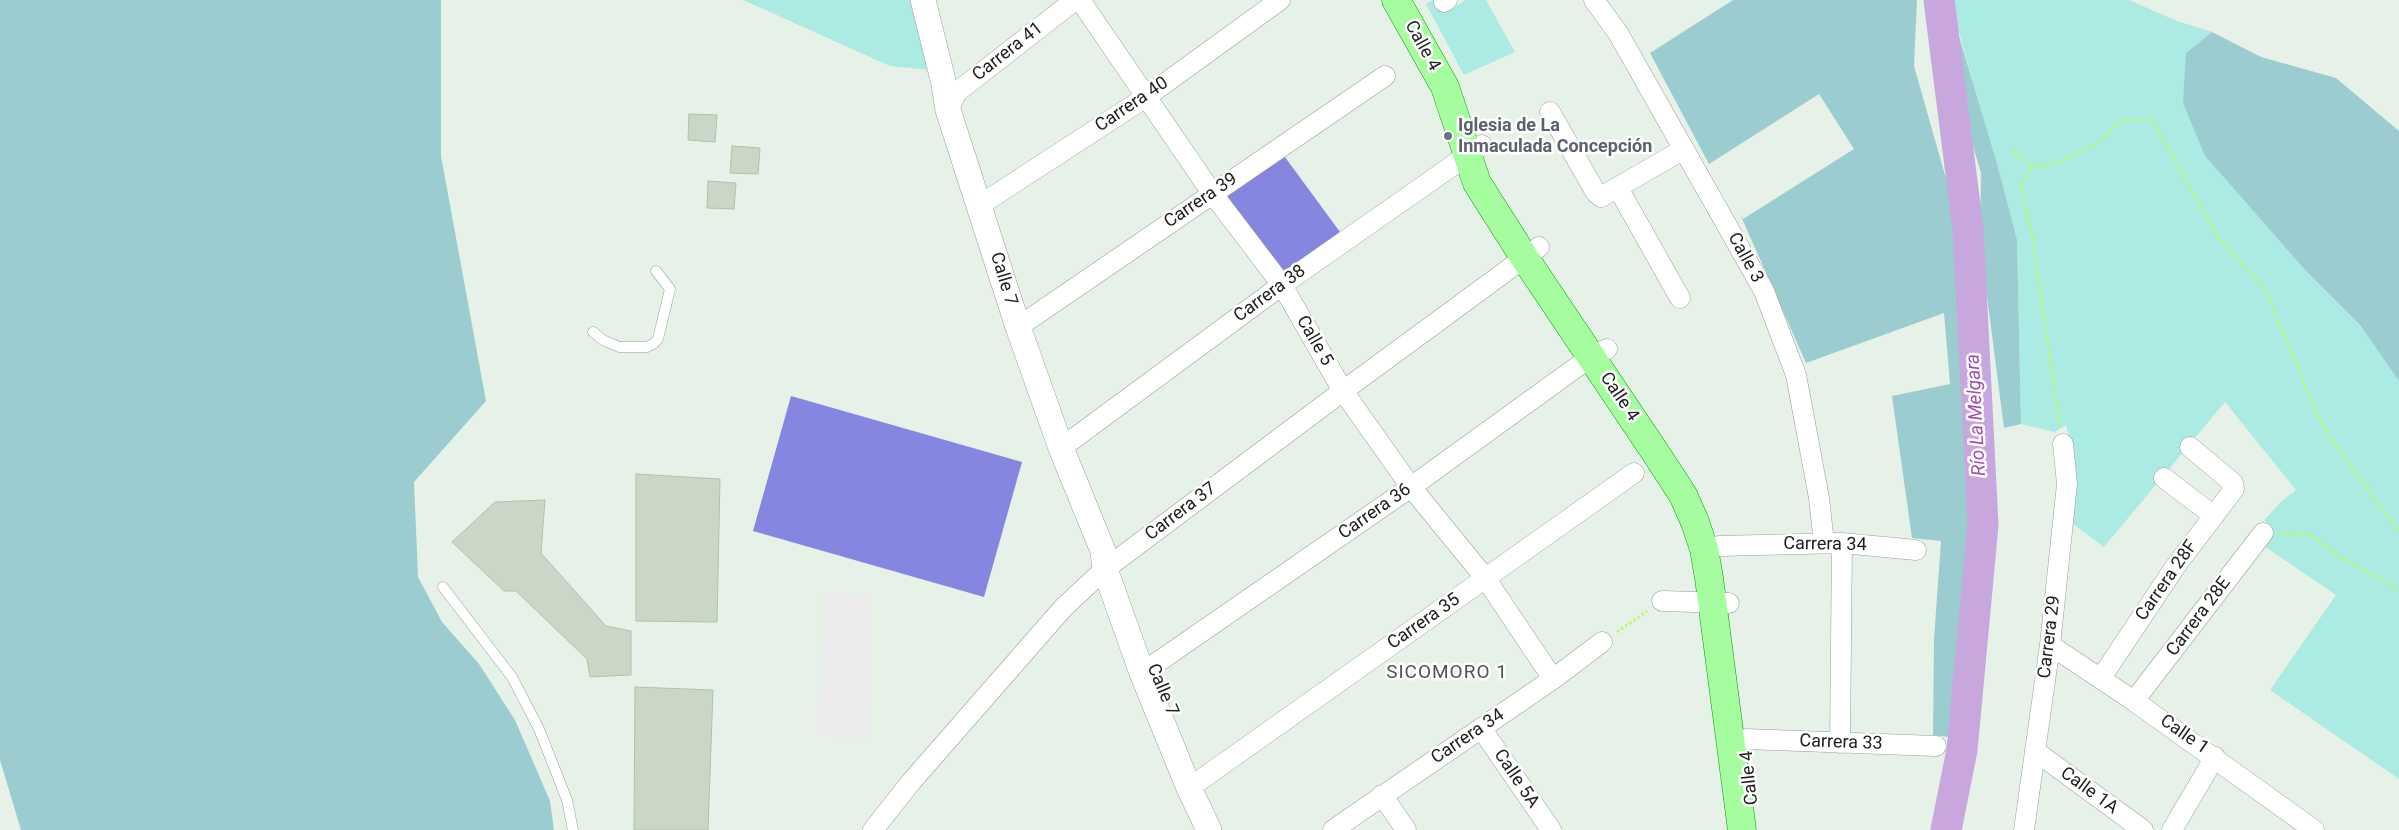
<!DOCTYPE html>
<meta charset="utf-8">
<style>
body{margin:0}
canvas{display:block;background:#e6f1e7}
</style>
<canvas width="2399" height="830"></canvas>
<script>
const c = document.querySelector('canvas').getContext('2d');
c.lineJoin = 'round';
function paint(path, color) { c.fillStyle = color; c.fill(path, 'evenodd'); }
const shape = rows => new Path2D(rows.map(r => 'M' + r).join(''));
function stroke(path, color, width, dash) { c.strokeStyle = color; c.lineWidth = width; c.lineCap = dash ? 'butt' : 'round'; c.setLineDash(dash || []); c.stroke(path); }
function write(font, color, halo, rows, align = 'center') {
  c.font = font + ' Roboto,sans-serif'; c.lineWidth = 5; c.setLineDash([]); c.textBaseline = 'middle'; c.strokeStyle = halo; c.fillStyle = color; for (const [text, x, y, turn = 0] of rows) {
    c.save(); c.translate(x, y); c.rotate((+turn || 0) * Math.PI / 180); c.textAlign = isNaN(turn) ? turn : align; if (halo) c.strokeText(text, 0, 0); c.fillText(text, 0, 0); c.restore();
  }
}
const grass = shape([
 [743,0,918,0,932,70,890,66],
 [1433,0,1437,0,1445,12,1466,0,1486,0,1515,52,1464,75,1426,4],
 [1950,0,2129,0,2177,21,2212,32,2186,53,2205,156,2305,270,2360,325,2399,381,2399,779,2270,690,2336,595,2264,546,2273,528,2264,520,2283,500,2296,490,2225,402,2104,547,2073,524,2076,465,2066,425,2054,432,2021,424,2017,240]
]);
const forest = shape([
 [0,0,441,0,441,156,486,401,414,482,418,577,442,622,479,664,515,720,550,801,554,830,21,830,0,760],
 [1733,0,1917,0,1914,66,1956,214,1977,519,1957,738,1933,735,1934,639,1941,541,1912,538,1892,396,1950,384,1944,313,1806,363,1740,214,1743,219,1854,149,1819,94,1709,164,1650,53],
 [2212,32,2261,57,2336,78,2399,131,2399,381,2360,325,2305,270,2205,156,2183,103,2186,53],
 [1959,36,1997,164,2017,240,2021,424,2004,428,1980,242,1981,173,1966,123]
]);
const pitch = shape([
 [1282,153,1340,232,1283,272,1226,195],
 [791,396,1022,462,984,597,753,531]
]);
const parking = shape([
 [823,594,872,595,869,738,818,735]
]);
const river = shape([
 [1939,0,1968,229,1983,525,1962,750,1946,830]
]);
const building = shape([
 [689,114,717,115,715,142,688,140,689,114],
 [732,146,760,148,758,174,730,173,732,146],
 [708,181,736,183,734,209,707,208,708,181],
 [636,474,720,479,717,622,636,621,636,474],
 [545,500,541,553,606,626,631,631,631,675,590,677,587,659,516,591,504,591,452,542,495,502,545,500],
 [635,687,713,690,708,830,634,830,635,687]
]);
const path = shape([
 [2011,149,2032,167,2055,164,2098,143,2122,120,2152,120,2219,239,2264,287,2317,414,2334,443,2399,532],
 [2032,167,2021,184,2033,242,2060,426],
 [2281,533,2310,534,2342,558,2399,590],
 [1617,632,1647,611]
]);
const service = shape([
 [593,332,603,340,619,347,647,347,653,344,658,339,670,289,656,271],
 [443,587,512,677,539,729,567,800,573,830]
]);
const minor = shape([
 [1080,0,1212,193,1282,285,1343,391,1411,487,1486,579,1553,679],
 [1594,0,1618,33,1764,291,1796,375,1819,498,1824,543],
 [1444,2,1447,0],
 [948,110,957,92,1075,0],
 [1550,112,1596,193,1601,197,1684,149],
 [1618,188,1680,298],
 [980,205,1146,97,1280,0],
 [1018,327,1385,76],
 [1061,448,1282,285,1482,145],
 [2164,478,2214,516],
 [1704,549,1719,546,1842,543,1916,550],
 [1662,601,1729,603],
 [2050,645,2134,701,2314,830],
 [1142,673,1411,487,1592,356,1607,349],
 [2101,678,2175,567,2234,489,2233,483,2190,447],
 [2134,701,2263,533],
 [1481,728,1551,830],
 [1746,739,1936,746],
 [1840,743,1842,543],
 [2035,751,2143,830],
 [1189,788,1634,473],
 [1382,795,1406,830],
 [873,830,911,782,1064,607,1105,569,1343,391,1539,247],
 [1333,830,1553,679,1602,642],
 [2024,830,2050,645,2067,484,2063,444],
 [2172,830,2215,757]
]);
const tertiary = shape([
 [923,0,944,84,948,110,1018,327,1061,448,1103,551,1105,569,1142,673,1189,788,1209,830]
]);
const primary = shape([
 [1396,0,1445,87,1477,183,1524,257,1655,452,1683,495,1695,522,1704,549,1709,578,1742,830]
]);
const markers = [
 [1448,136,5,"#6b7280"]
];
const streetNames = [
 ["Calle 4",1422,46,61],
 ["Carrera 41",1008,52,-38],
 ["Carrera 40",1132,105,-34],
 ["Carrera 39",1201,201,-34],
 ["Calle 3",1745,258,61],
 ["Calle 7",1003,279,73],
 ["Carrera 38",1270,294,-36],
 ["Calle 5",1314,341,60],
 ["Calle 4",1619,397,56],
 ["Carrera 37",1181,512,-37],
 ["Carrera 36",1375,512,-35],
 ["Carrera 34",1825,545,1],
 ["Carrera 28F",2167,581,-55],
 ["Carrera 28E",2199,617,-53],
 ["Carrera 35",1424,622,-35],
 ["Carrera 29",2050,637,-83],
 ["Calle 7",1162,690,67],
 ["Calle 1",2184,735,35],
 ["Carrera 34",1468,737,-34],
 ["Carrera 33",1841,743,2],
 ["Calle 4",1750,778,-96],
 ["Calle 5A",1516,779,56],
 ["Calle 1A",2089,791,36]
];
const worshipNames = [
 ["Iglesia de La",1458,126],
 ["Inmaculada Concepción",1458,147]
];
const waterNames = [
 ["Río La Melgara",1977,415,-93]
];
const neighbourhoodNames = [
 ["SICOMORO 1",1447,673]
];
paint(grass, '#acebe3');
paint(forest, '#9bccd0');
paint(pitch, '#8486e0');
paint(parking, '#ececec');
stroke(river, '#c8a7de', 31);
paint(building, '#cad7c7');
stroke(building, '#aec3a9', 1);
stroke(service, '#9d9d9d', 11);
stroke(minor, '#9d9d9d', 21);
stroke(tertiary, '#9d9d9d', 26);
stroke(primary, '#009c05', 29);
stroke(path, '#b9fb6d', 3, [2.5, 2.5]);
stroke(service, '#fff', 10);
stroke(minor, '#fff', 20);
stroke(tertiary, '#fff', 25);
stroke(primary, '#a6fda0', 28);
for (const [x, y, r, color] of markers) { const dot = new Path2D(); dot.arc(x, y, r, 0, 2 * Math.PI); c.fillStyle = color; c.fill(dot); stroke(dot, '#fff', 2); }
write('18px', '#202020', '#fff', streetNames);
write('bold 18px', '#5b616d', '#fff', worshipNames, 'left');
write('italic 19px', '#a34bb1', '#fff', waterNames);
c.letterSpacing = '1px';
write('19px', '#535353', '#fff', neighbourhoodNames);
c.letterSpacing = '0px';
</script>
